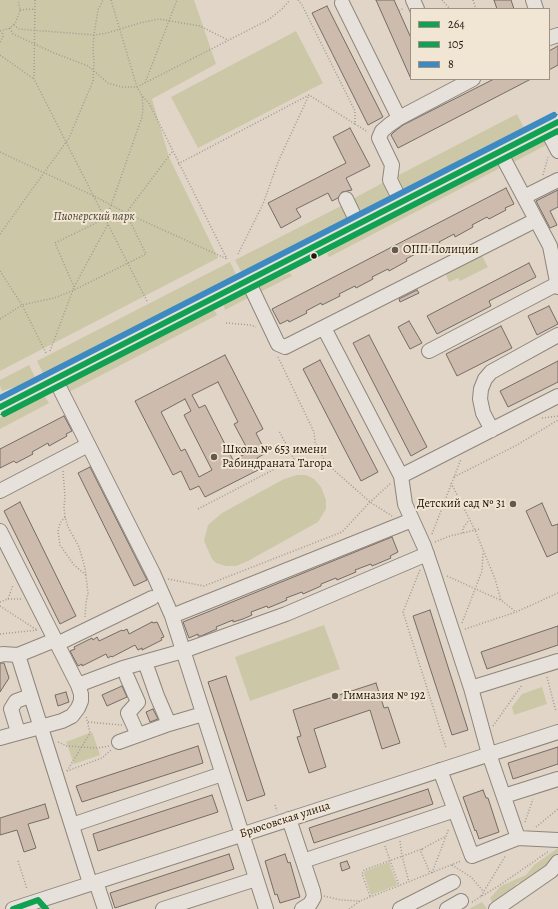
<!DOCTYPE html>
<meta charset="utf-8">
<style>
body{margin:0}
#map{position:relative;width:558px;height:909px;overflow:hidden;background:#e0d5c6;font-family:Alegreya,serif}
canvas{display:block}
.legend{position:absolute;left:410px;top:8px;width:140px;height:72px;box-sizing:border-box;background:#f1e5d3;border:1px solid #9d9285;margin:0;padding:5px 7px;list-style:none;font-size:12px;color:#201610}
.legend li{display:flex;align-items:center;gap:8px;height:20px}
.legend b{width:20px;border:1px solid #9d9285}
</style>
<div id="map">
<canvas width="558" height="909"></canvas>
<ul class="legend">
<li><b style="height:5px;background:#11a152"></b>264</li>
<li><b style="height:5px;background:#11a152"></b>105</li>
<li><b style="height:5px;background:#3d8ac2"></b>8</li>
</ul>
</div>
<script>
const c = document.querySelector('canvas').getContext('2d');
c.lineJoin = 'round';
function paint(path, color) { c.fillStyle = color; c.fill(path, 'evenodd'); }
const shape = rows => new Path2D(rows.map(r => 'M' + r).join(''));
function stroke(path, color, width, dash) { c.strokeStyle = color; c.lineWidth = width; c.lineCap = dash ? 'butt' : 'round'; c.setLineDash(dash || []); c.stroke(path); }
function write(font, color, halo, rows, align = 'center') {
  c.font = font + ' Alegreya,serif'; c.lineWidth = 4; c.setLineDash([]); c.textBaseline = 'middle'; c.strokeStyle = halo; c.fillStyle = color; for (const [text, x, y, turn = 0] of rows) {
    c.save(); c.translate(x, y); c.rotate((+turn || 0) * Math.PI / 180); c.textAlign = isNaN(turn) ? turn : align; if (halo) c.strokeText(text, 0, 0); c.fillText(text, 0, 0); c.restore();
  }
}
const green = shape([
 [0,0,194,0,216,64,152,99,169,157,218,258,0,371],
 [296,31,323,83,198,148,171,97],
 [517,114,524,128,400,192,393,178],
 [545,137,550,143,512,163,511,155],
 [500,160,504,166,329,257,327,254,350,237],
 [386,181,394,195,358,214,351,200],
 [343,205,350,218,242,273,235,260],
 [481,254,488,267,460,281,458,278,449,282,445,273],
 [230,262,237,276,44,375,37,361],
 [290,273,292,276,260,292,257,286],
 [245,292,248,298,225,310,223,303],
 [211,309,215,311,217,315,65,394,63,386],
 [29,365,36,379,30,382,2,391,0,386,0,380],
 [44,395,49,403,0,429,0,418],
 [297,475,306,475,314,479,321,487,326,500,326,509,318,522,248,561,236,566,226,566,216,563,212,559,204,541,208,525,222,513,284,479],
 [324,625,340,669,250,701,235,657],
 [542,687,547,704,514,715,512,707,522,694],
 [92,732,100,755,74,764,66,742],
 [558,848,558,856,530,881,517,883,513,892,493,903,490,898,501,886,526,875,534,865],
 [389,862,397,885,371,895,364,874,365,871],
 [482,902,487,909,469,909]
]);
const building = shape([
 [376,0,394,0,411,38,411,79,376,0],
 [494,0,511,0,514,9,497,9,494,0],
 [327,6,383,117,368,125,312,13,327,6],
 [558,46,558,65,549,70,549,51,558,46],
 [494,79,531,79,398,148,391,135,394,132,403,125,494,79],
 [350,128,370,166,346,178,352,190,342,192,338,198,332,201,328,193,296,209,301,217,281,228,268,203,346,163,333,137,350,128],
 [506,188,514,204,505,208,506,210,489,219,487,217,472,225,473,227,455,237,454,234,439,242,440,244,422,254,421,251,406,259,407,261,389,271,388,269,372,277,373,279,356,288,355,286,339,294,340,296,322,305,321,303,306,311,307,313,289,322,288,320,280,324,272,309,506,188],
 [558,190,558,207,550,211,557,225,550,228,536,201,558,190],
 [529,263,536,277,489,301,491,306,437,334,427,316,529,263],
 [417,290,419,293,400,302,399,299,417,290],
 [549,306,558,324,537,335,528,316,549,306],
 [409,321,422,343,410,349,398,327,409,321],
 [501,326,512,348,457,376,446,354,501,326],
 [369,335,427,447,411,456,353,343,369,335],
 [225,355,263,429,256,433,266,453,257,458,262,468,205,497,199,486,190,490,181,471,173,475,135,401,225,355],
 [218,382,238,422,234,424,249,452,233,460,205,405,199,408,192,395,218,382],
 [185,399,191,411,184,415,212,470,199,477,185,449,181,451,161,412,185,399],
 [320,360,378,472,361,481,303,369,320,360],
 [558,361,558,382,508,407,500,391,558,361],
 [64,416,72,431,66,434,67,436,49,446,48,443,32,452,33,454,16,463,14,461,0,468,0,449,64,416],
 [90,467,147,580,134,586,78,473,90,467],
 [20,502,76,616,60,624,4,511,20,502],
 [542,503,552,526,558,524,558,552,547,557,526,511,542,503],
 [392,537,398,552,390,556,391,558,372,566,371,564,355,570,356,572,337,580,336,578,321,584,321,586,303,594,302,592,286,598,287,600,268,608,267,606,251,612,252,615,243,619,233,622,233,620,216,627,217,629,201,636,198,636,198,634,189,638,183,622,392,537],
 [430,610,468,730,452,735,413,616,430,610],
 [152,622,153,623,157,622,164,637,161,638,162,640,142,650,142,648,138,650,135,645,112,657,111,656,108,658,106,654,82,666,82,664,78,666,70,651,75,649,74,647,92,638,93,640,97,637,99,641,122,630,123,631,127,629,129,634,152,622],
 [558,626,558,645,487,669,481,652,558,626],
 [0,663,4,663,9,678,0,692,0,663],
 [226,676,265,795,247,801,208,682,226,676],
 [376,683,384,708,388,707,400,743,382,749,370,710,314,729,326,767,309,773,297,737,301,736,293,710,376,683],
 [122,686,127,697,107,706,102,695,122,686],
 [66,692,69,702,58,706,55,695,66,692],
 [153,709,158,719,150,722,146,712,153,709],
 [198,746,203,763,82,802,76,786,198,746],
 [558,747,558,764,513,779,508,763,558,747],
 [428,789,433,804,314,843,309,828,428,789],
 [483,790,486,798,488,798,499,832,479,839,476,830,475,831,463,797,483,790],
 [212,795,218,812,98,851,93,834,212,795],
 [45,804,49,818,28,824,36,848,24,852,17,830,0,835,0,818,45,804],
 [229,854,234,869,115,908,110,893,229,854],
 [285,854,288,863,290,862,300,897,280,903,277,894,275,895,265,861,285,854],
 [347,861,350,868,342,871,340,863,347,861]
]);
const path = shape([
 [35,0,34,79,147,301],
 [111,0,137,87,142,96,149,103,227,259],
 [298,0,302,5,355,111,355,124,368,132],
 [442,0,450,9],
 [473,0,476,9],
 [20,10,34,9],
 [399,11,404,8],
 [14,25,19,29,94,35,107,33,140,23,159,19,200,26,228,40],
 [10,28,13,34,54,53,88,66,108,83,122,87,137,87,268,20,282,9,290,0],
 [0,31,10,28,16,22,20,10,18,0],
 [410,35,411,35],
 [0,42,3,37,2,31],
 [0,55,34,79],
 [145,83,177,0],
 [0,152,94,196,126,213,227,259],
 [178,164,309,95,355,124],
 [543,175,548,157],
 [0,234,69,138,93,81,94,61,93,50,94,35,98,10,103,0],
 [238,254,263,204,278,162,309,95],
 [0,271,22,305,46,353],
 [74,287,55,243,102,220,108,214,142,117,143,108,142,96],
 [0,319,22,305,54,298,72,291,146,254,126,213,172,152],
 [226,323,251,325,256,327],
 [50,351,74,287,108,224],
 [278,357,314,432,315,442,326,463,370,502,392,516],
 [542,418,558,416],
 [63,471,65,497,64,507,65,517,68,527,79,547,85,568,88,593,86,603,85,617],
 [454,477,517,445,558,420],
 [451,483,475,530,495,579,501,600,516,612],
 [198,509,294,459,279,431],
 [65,517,60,523,58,531,60,545,74,565,86,575],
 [463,533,463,528,469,520],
 [432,534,461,459],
 [435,542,450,536,480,529],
 [420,570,403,612,446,748],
 [447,576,500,600],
 [168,579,204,586,342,532,370,502,391,483],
 [8,599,23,599],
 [0,602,8,599,13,585],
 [0,606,37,630],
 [462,623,482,571,483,552],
 [465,629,516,612,558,593],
 [0,634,38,630],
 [547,677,556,712],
 [88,722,122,725],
 [493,726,522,685],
 [58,742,67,746,97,748,109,746],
 [67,771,90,733,86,716],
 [67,771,102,758,112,749],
 [275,805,277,811],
 [525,822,533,799],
 [536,827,558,809],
 [400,841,402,856,409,882],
 [385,846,399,886],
 [422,849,421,852,430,873],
 [18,861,27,889],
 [452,865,471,877,484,892],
 [432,873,449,828],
 [324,896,341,900,360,901],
 [370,896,362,874,364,870,422,849,446,836],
 [481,896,506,855],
 [472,902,497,887,549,851],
 [349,909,360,901,461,861]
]);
const minor = shape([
 [413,0,417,9],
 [533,0,536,9],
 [342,3,399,118,473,79],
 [549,38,558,35],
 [399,118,389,125,382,131,379,138,392,165,390,180,401,202],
 [546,128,558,151],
 [500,152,550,246,558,287],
 [524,197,558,180],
 [346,199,358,224],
 [248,281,278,344,285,347,536,220],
 [324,328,401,476,405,504,424,546,433,572,471,688,489,754,518,838,472,856,440,770],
 [429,351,557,284],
 [55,379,153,573,172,616,266,909],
 [0,407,558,122],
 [492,430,483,413,480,399,481,389,485,379,491,372,558,335],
 [401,476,558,396],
 [0,491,88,445],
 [0,531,78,685,81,694,81,701,78,708,72,716,62,721,0,738],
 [172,616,412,520],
 [57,644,152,598],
 [0,655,3,654,18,655,55,640],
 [18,655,90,883],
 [145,662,157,696,169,724,203,714],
 [127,677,138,702,128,713,138,735],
 [78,685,123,668,183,651,286,614,427,554],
 [471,688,558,661],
 [18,732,11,709,16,701,30,696],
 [119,742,169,724],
 [504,796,558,779],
 [289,819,313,891,314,897,310,904,302,909],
 [72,825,222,774],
 [518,838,558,840],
 [303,861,455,810],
 [96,882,105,909],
 [13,909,558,732],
 [163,909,256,879],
 [400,909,453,882],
 [447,909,461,901],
 [496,909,551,871,558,862]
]);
const bus1 = shape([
 [0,407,558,122],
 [13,909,38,900,46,909]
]);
const bus2 = shape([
 [4,414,558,131]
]);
const bus3 = shape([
 [0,398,554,115]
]);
const markers = [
 [395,250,4,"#635950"],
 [314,256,3.5,"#201610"],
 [214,457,4,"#635950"],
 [513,504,4,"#635950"],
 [335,696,4,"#635950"]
];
const parkNames = [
 ["Пионерский парк",94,217]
];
const poiNames = [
 ["ОПП Полиции",403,250],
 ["Школа № 653 имени",222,450],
 ["Рабиндраната Тагора",222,464],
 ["Детский сад № 31",505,504,"right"],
 ["Гимназия № 192",343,696]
];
const streetNames = [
 ["Брюсовская улица",285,820,-18]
];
paint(green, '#ccc8a7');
paint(building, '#cdbbae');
stroke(building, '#746c65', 1);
stroke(minor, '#8e867d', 16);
stroke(path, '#a09b96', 1.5, [1, 2]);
stroke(minor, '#e6e1da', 14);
stroke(bus1, '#11a152', 6);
stroke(bus2, '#11a152', 6);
stroke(bus3, '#3d8ac2', 6);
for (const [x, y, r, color] of markers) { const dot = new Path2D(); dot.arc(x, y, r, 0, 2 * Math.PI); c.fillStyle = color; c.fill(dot); stroke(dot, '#f1e5d3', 1.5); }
write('italic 12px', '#4f4836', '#f1e5d3', parkNames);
write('12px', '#201610', '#f1e5d3', poiNames, 'left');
write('12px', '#201610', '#f1e5d3', streetNames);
</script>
